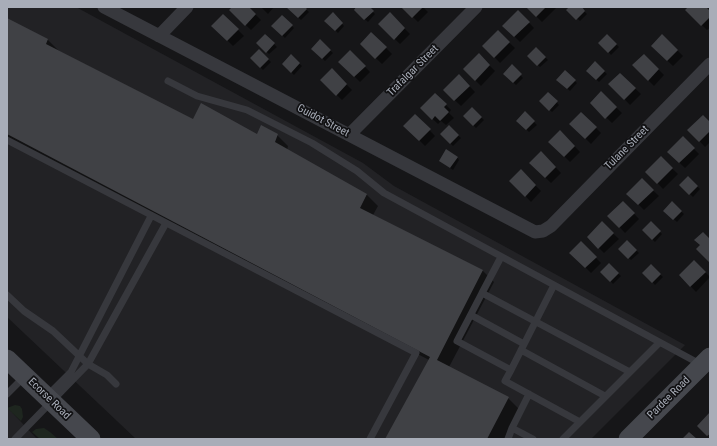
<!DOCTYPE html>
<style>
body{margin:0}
#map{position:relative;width:717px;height:446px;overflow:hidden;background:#161618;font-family:"Roboto Condensed",sans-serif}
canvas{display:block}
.frame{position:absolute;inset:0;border:8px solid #a8adb8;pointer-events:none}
</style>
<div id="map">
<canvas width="717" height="446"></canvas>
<div class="frame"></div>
</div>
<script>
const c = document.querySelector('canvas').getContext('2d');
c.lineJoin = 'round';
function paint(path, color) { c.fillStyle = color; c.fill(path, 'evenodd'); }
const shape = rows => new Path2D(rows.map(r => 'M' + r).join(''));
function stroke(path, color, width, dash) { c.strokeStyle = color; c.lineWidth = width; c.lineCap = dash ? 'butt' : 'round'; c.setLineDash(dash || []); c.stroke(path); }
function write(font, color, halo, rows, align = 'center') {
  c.font = font + ' "Roboto Condensed",sans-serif'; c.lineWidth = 3.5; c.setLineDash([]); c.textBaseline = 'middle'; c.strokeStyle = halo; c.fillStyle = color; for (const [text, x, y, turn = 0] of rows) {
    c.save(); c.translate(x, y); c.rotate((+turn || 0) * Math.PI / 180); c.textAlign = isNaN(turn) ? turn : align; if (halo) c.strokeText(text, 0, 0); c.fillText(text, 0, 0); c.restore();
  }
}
const built = shape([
 [7,7,76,7,363,163,394,186,685,345,591,439,136,439,7,317],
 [7,407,37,439,7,439]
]);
const green = shape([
 [15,405,20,406,22,409,23,417,21,421,7,408],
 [44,428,50,432,58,439,40,439,32,432,36,429]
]);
const shadow = shape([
 [233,7,248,7,261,20,251,30,230,10],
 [261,7,274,7,268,14],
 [304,7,309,12,301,20,288,8],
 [358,7,368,7,375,14,368,22,355,10],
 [403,7,423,7,428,12,418,22],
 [527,7,556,7,556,8,542,22],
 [570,7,580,7,587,14,580,21,568,10],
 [690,7,704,7,710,13,710,28,707,30,687,10],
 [518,11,534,28,520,42,504,26],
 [333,14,344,26,338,33,326,21],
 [390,14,410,34,400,44,379,24],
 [223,15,244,36,233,46,213,26],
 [282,16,294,28,285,38,273,26],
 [7,19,48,40,59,51,193,120,258,136,277,135,288,146,287,150,367,195,378,206,373,215,483,271,494,282,449,367,508,398,519,409,504,439,386,439,429,360,7,138],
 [498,32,515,48,500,63,484,46],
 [371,33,392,54,382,64,361,44],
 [265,35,277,47,269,54,257,43],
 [607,35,619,47,611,55,600,43],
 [662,35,683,56,673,66,652,46],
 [320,41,333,53,325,61,313,49],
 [536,48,548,60,540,67,528,56],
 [259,50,271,62,263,70,251,58],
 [350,51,370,72,360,82,340,62],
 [479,55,495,71,481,86,464,69],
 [644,55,664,75,654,86,633,65],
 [291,56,302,66,294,75,283,64],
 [595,63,607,74,599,82,587,71],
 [512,66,523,78,516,85,504,74],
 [332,70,352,90,342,100,321,80],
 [565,72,577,83,570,91,558,80],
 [620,74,641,94,630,105,610,84],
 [459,75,475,92,461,106,444,90],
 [548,93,559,105,552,112,540,101],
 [601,93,622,113,612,123,591,103],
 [435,94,451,110,449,113,454,118,446,125,441,121,438,124,421,108],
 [472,108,484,120,476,128,464,116],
 [525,113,537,125,529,132,518,121],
 [581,113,601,133,591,144,571,124],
 [415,115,435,136,425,146,405,126],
 [710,123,710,142,705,147,689,130],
 [449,127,461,138,453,146,441,134],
 [560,131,580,152,570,162,550,142],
 [683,138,699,154,685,168,668,152],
 [541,152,561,173,551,183,530,163],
 [457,157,459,160,453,170,443,163],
 [661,158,678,174,663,189,647,172],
 [521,171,541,191,531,202,511,181],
 [688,177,700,189,693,197,681,185],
 [642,180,659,196,644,210,628,194],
 [623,202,639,219,625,233,609,216],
 [672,203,684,214,677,222,665,211],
 [602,223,619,239,604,253,588,237],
 [651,223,662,234,655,242,643,230],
 [627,241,639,253,631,260,619,249],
 [581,243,601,263,591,273,571,253],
 [694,261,710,277,696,292,680,275],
 [609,265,621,276,613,284,602,272],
 [651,266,663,277,655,285,644,273]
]);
const building = shape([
 [232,7,249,7,256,14,245,26,229,10],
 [286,7,305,7,307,9,298,18],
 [356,7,370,7,374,11,364,20,354,10],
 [401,7,423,7,412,18],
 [526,7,546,7,536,17],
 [569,7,582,7,585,11,576,20,566,10],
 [688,7,706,7,710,11,710,17,701,26,685,10],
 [518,10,530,22,514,37,502,26],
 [333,12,343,23,335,31,324,21],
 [390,12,405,28,394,40,378,24],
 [223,14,239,29,227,41,211,26],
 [282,15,293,25,282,36,271,26],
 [7,18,48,39,46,44,193,119,201,103,257,134,261,125,278,134,275,142,367,194,360,208,483,270,437,360,509,397,487,439,385,439,430,357,7,134],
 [498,30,510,42,494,58,482,46],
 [371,32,387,47,375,59,360,44],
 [265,34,275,43,266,53,256,43],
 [607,34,617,44,608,53,598,43],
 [662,34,678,50,667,61,651,46],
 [320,39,331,50,322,59,311,49],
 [536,47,546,57,537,66,527,56],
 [259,49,269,59,260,68,250,58],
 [350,50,366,66,354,77,338,62],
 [479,53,490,65,475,81,463,69],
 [291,54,300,63,291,73,282,64],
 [644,54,659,69,648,81,632,65],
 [595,61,605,71,596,80,586,71],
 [512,64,522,74,513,83,503,74],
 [332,68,347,84,336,96,320,80],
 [565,70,576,80,567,89,556,80],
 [620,73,636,88,624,100,608,84],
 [459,74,470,86,454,101,443,90],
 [601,91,617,107,605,119,590,103],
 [548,92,558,101,549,111,539,101],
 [435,93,447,104,444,107,449,112,440,121,435,116,432,120,420,108],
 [472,107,482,117,473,126,463,116],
 [525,111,535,121,526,130,516,121],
 [581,112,597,127,585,139,569,124],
 [415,114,431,129,419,141,403,126],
 [703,115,710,122,710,131,699,142,687,130],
 [449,125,459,135,450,144,440,134],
 [560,130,575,146,564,157,548,142],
 [683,136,695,148,679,163,667,152],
 [446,149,458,157,450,168,439,161],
 [541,151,556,167,545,178,529,163],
 [661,156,673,168,657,184,645,172],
 [521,169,536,185,525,197,509,181],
 [688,176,698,186,689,195,679,185],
 [642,178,654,190,638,205,626,194],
 [623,201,635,213,619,228,607,216],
 [672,201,682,211,673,220,663,211],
 [602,221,614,233,598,249,587,237],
 [651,221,661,231,652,240,642,230],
 [703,232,710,239,710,263,696,249,700,245,694,240],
 [627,240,637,250,628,259,618,249],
 [581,241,597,257,585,268,569,253],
 [694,260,706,272,690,287,679,275],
 [609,263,619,273,610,282,600,272],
 [651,264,661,274,652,283,642,273],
 [710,412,710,434,707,436,697,426],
 [689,432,697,439,682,439]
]);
const service = shape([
 [168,81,197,96,247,110,312,143,357,171,384,193,700,364],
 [7,140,416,353,370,439],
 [501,257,482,293,628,371],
 [482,293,457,341,511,370,554,285],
 [7,295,24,311,53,331,88,364,107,375,116,384],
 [471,315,524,344],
 [521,350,605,396],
 [511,370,505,381,580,422],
 [7,394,24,377],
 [529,394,512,428,533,439],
 [47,396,71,372,151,216],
 [15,439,88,364,166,223],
 [508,439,512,428],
 [563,439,659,343]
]);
const minor = shape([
 [104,7,535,232,543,231,551,226,710,64],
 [159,36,187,7],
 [349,135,476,7]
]);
const secondary = shape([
 [7,359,91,439],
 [628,439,710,357]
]);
const streetNames = [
 ["Trafalgar Street",413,71,-45],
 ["Guidot Street",323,121,28],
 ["Tulane Street",627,148,-45],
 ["Pardee Road",669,398,-45],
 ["Ecorse Road",49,399,44]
];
paint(built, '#222225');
paint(green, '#1e261f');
paint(shadow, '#0007');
paint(building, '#404145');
stroke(service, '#37383d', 7);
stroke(minor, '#37383d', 13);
stroke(secondary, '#45474d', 19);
write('11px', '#a8adb8', '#111113', streetNames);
</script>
